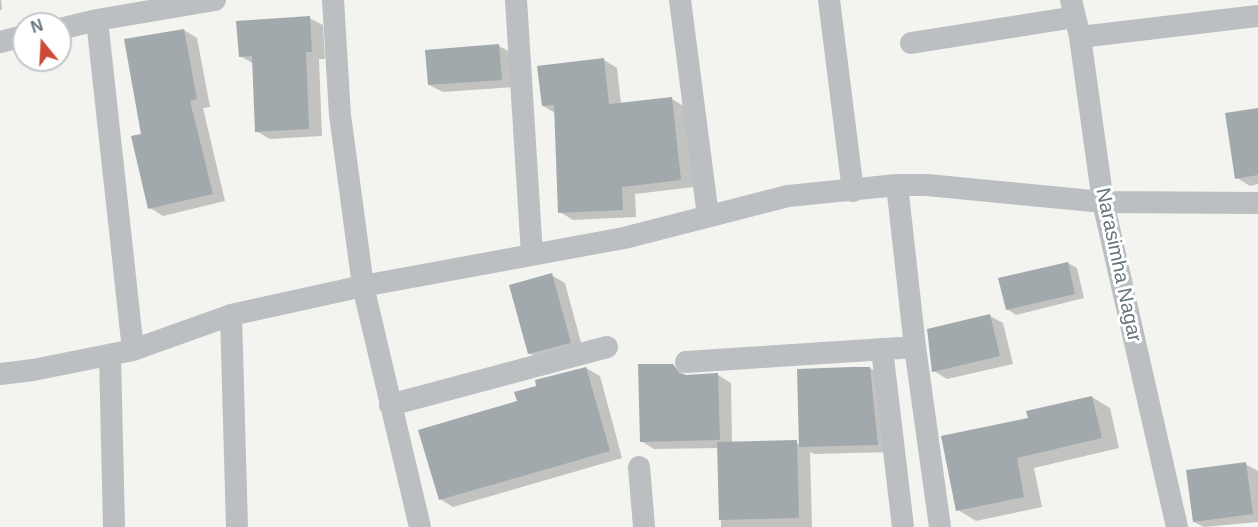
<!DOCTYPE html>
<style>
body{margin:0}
#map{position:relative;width:1258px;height:527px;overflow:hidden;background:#f3f3f0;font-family:Helvetica,sans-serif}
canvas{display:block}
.north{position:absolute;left:12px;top:12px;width:60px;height:60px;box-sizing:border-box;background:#fff;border:2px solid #c2c8cb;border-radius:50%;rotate:342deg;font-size:16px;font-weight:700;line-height:24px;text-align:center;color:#66767e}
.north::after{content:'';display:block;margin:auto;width:21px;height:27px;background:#ce4936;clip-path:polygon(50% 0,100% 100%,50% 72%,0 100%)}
</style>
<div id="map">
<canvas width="1258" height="527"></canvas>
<div class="north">N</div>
</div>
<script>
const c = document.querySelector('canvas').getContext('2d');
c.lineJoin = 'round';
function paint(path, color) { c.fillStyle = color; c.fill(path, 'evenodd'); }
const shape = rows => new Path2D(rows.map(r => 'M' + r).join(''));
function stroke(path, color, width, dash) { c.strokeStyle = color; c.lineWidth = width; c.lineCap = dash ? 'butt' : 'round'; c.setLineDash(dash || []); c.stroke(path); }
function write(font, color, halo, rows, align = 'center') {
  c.font = font + ' Helvetica,sans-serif'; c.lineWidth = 6; c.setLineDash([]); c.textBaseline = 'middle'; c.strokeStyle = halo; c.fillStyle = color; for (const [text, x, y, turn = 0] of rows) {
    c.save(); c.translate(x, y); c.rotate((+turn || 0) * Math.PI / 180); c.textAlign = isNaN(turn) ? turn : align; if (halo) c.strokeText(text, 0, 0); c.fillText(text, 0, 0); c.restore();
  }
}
const shadow = shape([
 [0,0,1,0,2,10,0,10],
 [309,18,323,25,325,59,319,59,322,136,270,139,256,131,254,64,240,56],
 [184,30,197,38,210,107,203,108,225,201,163,216,150,208,143,135],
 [499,46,512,53,515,87,443,92,429,85],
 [604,60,617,68,621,104,672,99,685,107,694,187,635,194,636,217,573,220,560,212,555,113,543,106],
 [1258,109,1258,184,1250,186,1237,178],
 [1068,263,1077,268,1084,298,1016,315,1007,309],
 [551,275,565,283,583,350,542,361,529,353],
 [990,316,1003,323,1013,364,947,379,934,371],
 [672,365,689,377,718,375,731,383,732,443,800,444,870,368,884,376,891,452,814,454,810,452,812,527,721,527,719,448,654,449,641,441],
 [586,368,600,376,622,458,453,507,440,499,519,402],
 [1092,397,1110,408,1119,448,1034,468,1042,507,976,521,958,510,1030,420],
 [1245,464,1258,471,1258,522,1204,527,1194,522]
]);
const building = shape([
 [310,16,312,52,306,52,309,129,255,132,252,56,239,57,236,21],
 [184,29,197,99,190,101,213,194,148,209,131,136,141,134,124,39],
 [499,44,502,80,428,85,425,50],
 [604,58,609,104,672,97,681,180,622,187,623,210,558,213,554,105,542,106,537,66],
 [1258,108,1258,175,1235,179,1225,113],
 [1068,262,1075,294,1006,310,998,278],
 [552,273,571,343,528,354,509,285],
 [990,314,1000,356,932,372,927,329],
 [638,364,673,364,680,374,686,375,718,373,720,440,640,442],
 [586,367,610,451,439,500,418,430,517,401,514,392,536,386,535,380],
 [852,367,870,367,878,445,799,447,797,369],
 [1092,396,1102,438,1017,458,1024,497,956,511,941,436,1028,418,1026,411],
 [797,440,799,518,719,520,717,442],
 [1246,462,1253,514,1193,522,1186,470]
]);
const street = shape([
 [333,0,340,115,363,286,420,527],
 [516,0,532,255],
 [680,0,708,216],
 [829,0,853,191],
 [1071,0,1080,37,1103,202,1177,527],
 [97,20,215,0],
 [60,29,97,20,133,350],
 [1080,37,1258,16],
 [0,42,24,36],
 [911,43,1075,17],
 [897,185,915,347],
 [231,315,237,527],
 [882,349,903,527],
 [110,355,114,527],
 [686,362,915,347,940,527],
 [0,374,33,370,133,350,231,315,363,286,624,238,788,196,897,185,927,185,1103,202,1258,203],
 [390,405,607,347],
 [639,467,644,527]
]);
const streetNames = [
 ["Narasimha Nagar",1118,265,78]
];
paint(shadow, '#0003');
paint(building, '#a1a9ad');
stroke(street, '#bbbfc2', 22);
write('20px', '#66767e', '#fff', streetNames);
</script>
